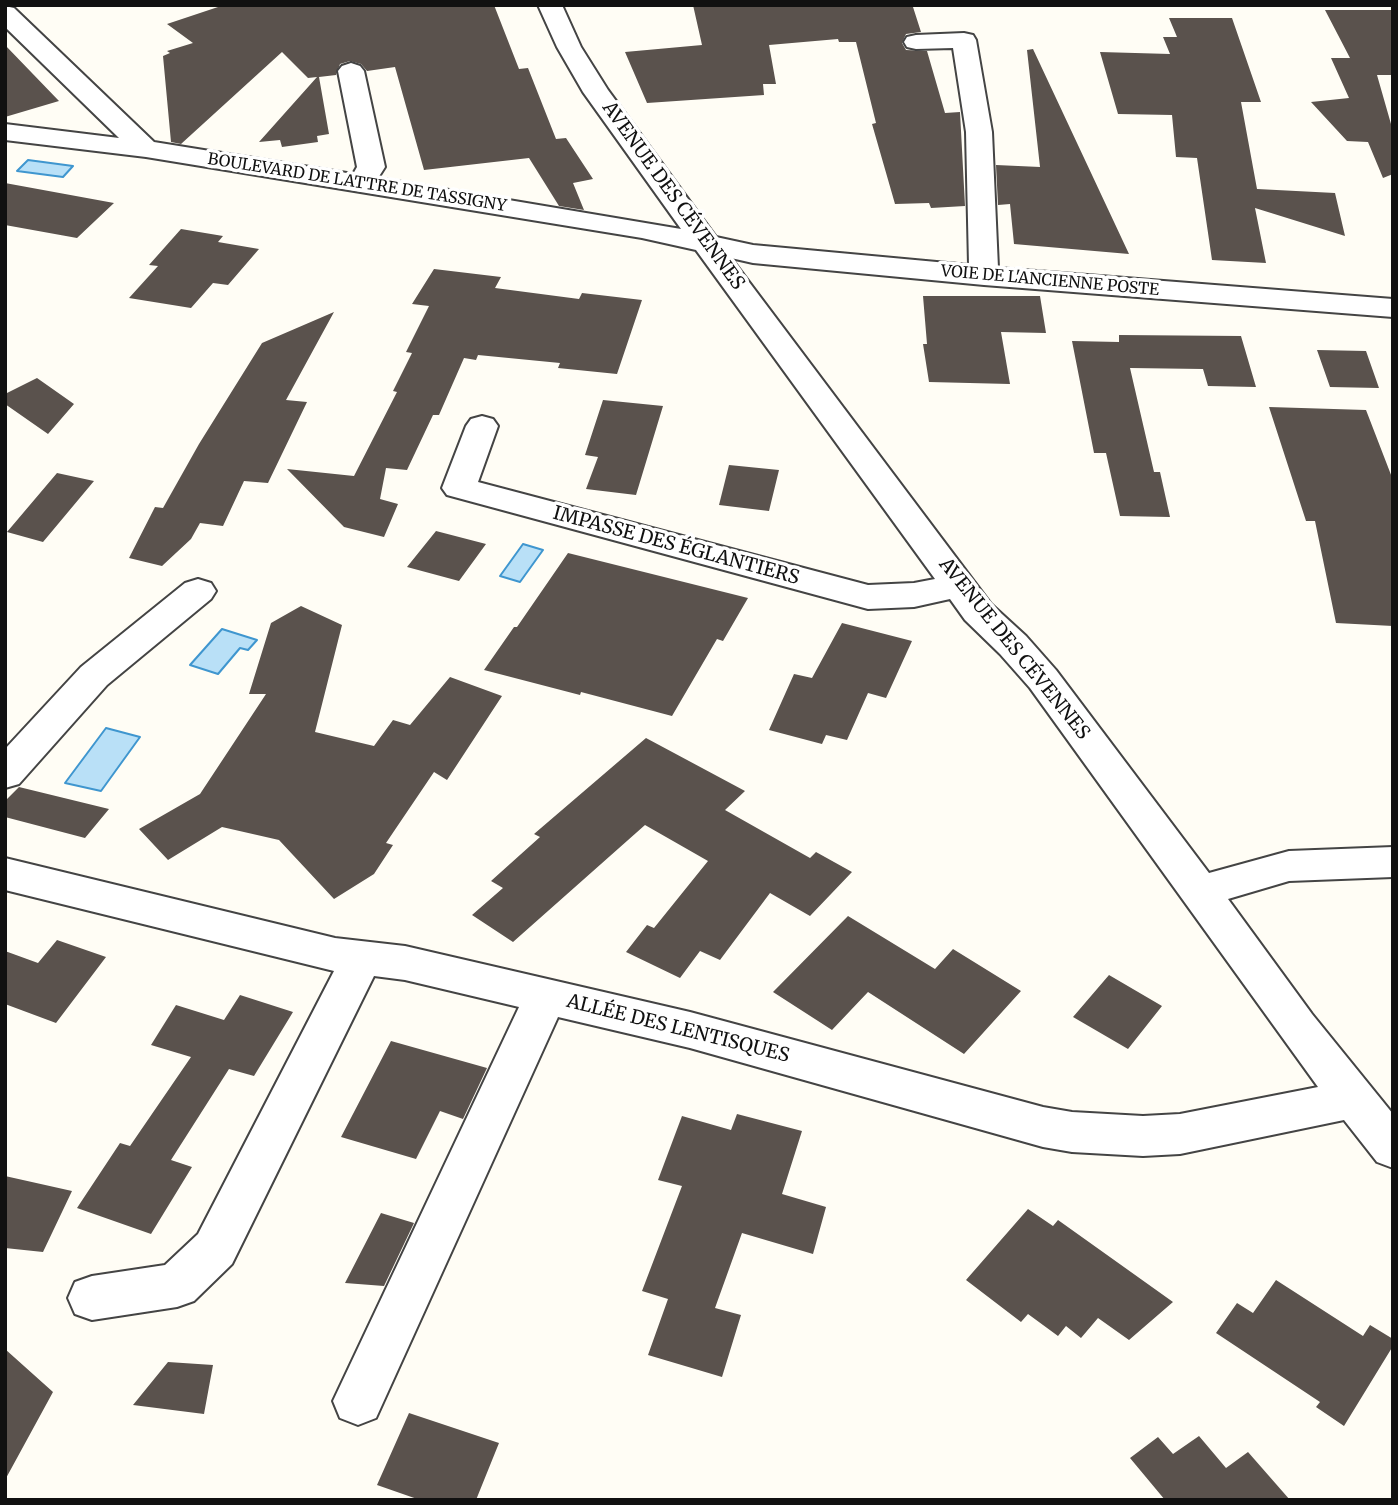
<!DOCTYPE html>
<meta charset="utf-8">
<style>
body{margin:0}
#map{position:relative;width:1398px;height:1505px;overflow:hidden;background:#fffdf5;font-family:Merriweather,serif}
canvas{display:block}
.frame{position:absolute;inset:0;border:7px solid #111;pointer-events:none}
</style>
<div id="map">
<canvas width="1398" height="1505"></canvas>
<div class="frame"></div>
</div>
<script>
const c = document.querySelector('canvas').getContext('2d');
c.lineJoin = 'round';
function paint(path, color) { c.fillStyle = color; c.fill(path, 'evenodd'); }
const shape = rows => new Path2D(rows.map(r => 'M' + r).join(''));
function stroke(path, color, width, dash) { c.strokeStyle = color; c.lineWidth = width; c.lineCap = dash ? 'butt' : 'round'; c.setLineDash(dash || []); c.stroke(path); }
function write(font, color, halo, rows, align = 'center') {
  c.font = font + ' Merriweather,serif'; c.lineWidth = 7; c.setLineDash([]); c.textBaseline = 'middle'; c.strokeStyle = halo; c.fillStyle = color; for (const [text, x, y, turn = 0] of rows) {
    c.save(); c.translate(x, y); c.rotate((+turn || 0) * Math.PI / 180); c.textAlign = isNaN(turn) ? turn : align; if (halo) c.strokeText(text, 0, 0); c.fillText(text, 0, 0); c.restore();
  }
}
const water = shape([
 [28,160,73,166,63,177,17,171,28,160],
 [523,544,543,550,520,582,500,576,523,544],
 [222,629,257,640,248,650,240,648,218,674,190,665,222,629],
 [106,728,140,737,101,791,65,783,106,728]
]);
const building = shape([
 [224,5,494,5,519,69,528,68,556,139,566,138,593,179,573,183,584,210,559,206,529,158,424,170,395,67,367,71,361,64,350,61,340,64,336,75,319,77,329,134,317,136,318,142,282,147,280,140,259,142,317,77,308,78,282,52,181,144,171,142,163,56,170,53,167,51,193,43,167,24],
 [693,5,913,7,921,32,906,34,902,43,906,50,927,51,945,113,960,112,965,206,931,208,929,203,895,204,872,124,876,123,856,42,839,42,838,39,769,45,776,84,763,84,764,95,647,103,625,52,702,45],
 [1325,10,1393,10,1393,75,1377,75,1393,131,1393,174,1383,178,1368,142,1347,141,1311,102,1349,98,1331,58,1350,58],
 [1169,18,1232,18,1261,102,1241,102,1257,189,1335,193,1345,236,1255,208,1266,263,1212,260,1197,158,1176,157,1172,115,1118,114,1100,52,1170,54,1163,37,1177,37],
 [5,45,59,101,5,117],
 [1033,49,1129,254,1014,244,1010,204,998,205,996,165,1040,167,1027,50],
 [5,183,114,203,77,238,5,225],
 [181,229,223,236,218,242,259,249,228,285,213,283,191,308,129,298,158,266,149,265],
 [434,269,501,277,495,288,579,299,582,293,642,300,617,374,558,368,560,363,478,355,476,360,464,358,439,415,433,415,407,470,386,468,380,499,398,504,384,537,344,527,287,469,354,476,397,392,393,391,412,353,406,352,429,306,412,304],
 [923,296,1040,296,1046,333,1001,332,1010,384,929,382,923,344,927,344],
 [334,312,286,400,307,402,268,483,244,481,223,526,200,523,191,539,162,566,129,558,155,507,163,508,199,444,262,343],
 [1119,335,1241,336,1256,387,1208,386,1203,369,1130,368,1154,472,1160,472,1170,517,1120,516,1106,453,1094,453,1072,341,1119,342],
 [1317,350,1366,351,1379,388,1330,387],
 [37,378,74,404,48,434,5,404,5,394],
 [603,400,663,406,636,495,586,489,598,457,585,455],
 [1269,407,1366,410,1393,480,1393,626,1336,623,1315,521,1306,521],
 [729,465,779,470,769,511,719,505],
 [57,473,94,481,43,542,7,532],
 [436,531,486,544,459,581,407,567],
 [568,553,748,598,723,641,717,639,672,716,581,692,580,695,484,670,514,627,517,627],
 [301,606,342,625,315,732,374,746,393,720,410,725,450,677,502,696,447,780,434,772,386,843,393,845,374,874,334,899,279,840,222,827,168,860,139,829,200,794,266,694,249,694,271,623],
 [842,623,912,641,886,698,868,693,847,740,826,735,822,744,769,730,794,674,812,678],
 [646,738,745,791,725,810,810,858,816,852,852,872,810,916,770,893,720,960,700,951,680,978,626,952,647,925,654,928,708,861,645,825,513,942,472,915,503,888,491,881,540,837,534,834],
 [19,787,109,809,85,838,5,817,5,801],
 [848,916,935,969,953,949,1021,991,964,1054,868,992,832,1030,773,992],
 [57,940,106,957,56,1023,5,1004,5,951,38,963],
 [1109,975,1162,1006,1128,1049,1073,1017],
 [240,995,293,1012,254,1076,229,1069,171,1160,192,1167,151,1234,77,1208,120,1143,130,1146,191,1057,151,1045,176,1005,224,1020],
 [391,1041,487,1068,463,1119,440,1111,416,1159,341,1137],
 [737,1114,802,1131,782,1194,826,1207,813,1254,742,1233,715,1308,741,1315,722,1377,648,1355,668,1299,642,1291,682,1186,658,1180,682,1116,731,1130],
 [5,1176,72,1191,43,1252,5,1248],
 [1028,1209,1053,1226,1058,1220,1173,1302,1129,1340,1098,1318,1081,1338,1066,1326,1058,1336,1028,1314,1021,1322,966,1280],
 [381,1213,414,1223,384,1286,345,1283],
 [1276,1280,1363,1336,1370,1325,1393,1339,1393,1346,1344,1426,1316,1407,1320,1402,1216,1333,1237,1303,1253,1313],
 [5,1349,53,1392,5,1480],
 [168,1362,213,1365,204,1414,133,1405],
 [409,1413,499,1443,476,1500,420,1500,377,1485],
 [1199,1436,1226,1468,1248,1452,1290,1500,1165,1500,1130,1458,1158,1437,1173,1454]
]);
const minor = shape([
 [538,5,562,5,581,47,608,90,716,237,753,245,969,265,966,132,953,48,916,49,907,47,904,42,907,37,916,35,964,33,973,35,976,40,992,132,998,268,1393,299,1393,317,984,285,753,263,731,258,991,604,1026,636,1056,670,1209,873,1289,851,1393,847,1393,877,1289,881,1228,899,1312,1014,1393,1114,1393,1168,1377,1162,1344,1120,1180,1154,1143,1156,1072,1152,1043,1147,690,1048,558,1017,376,1418,358,1425,340,1418,333,1401,519,1007,405,980,374,976,232,1264,194,1301,177,1307,92,1320,75,1314,68,1298,75,1282,92,1276,165,1265,198,1234,334,971,5,890,5,858,335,938,405,946,690,1012,1043,1107,1072,1112,1143,1116,1180,1114,1318,1087,1030,688,1000,654,965,620,950,599,914,607,868,609,447,495,442,488,466,426,471,419,482,416,493,419,498,426,478,482,868,585,914,583,935,579,696,250,642,238,146,157,5,140,5,124,119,138,5,27,5,6,14,8,154,142,353,174,357,167,338,71,342,66,351,63,360,66,364,71,385,167,378,178,681,229,583,92,557,47,538,5],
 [198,579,211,583,216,591,211,599,107,685,19,784,5,788,5,749,81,667,185,583,198,579]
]);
const farStreetnames = [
 ["BOULEVARD DE LATTRE DE TASSIGNY",357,183,9],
 ["VOIE DE L'ANCIENNE POSTE",1050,281,5]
];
const streetNames = [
 ["AVENUE DES CÉVENNES",673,196,54],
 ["IMPASSE DES ÉGLANTIERS",676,546,15],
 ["AVENUE DES CÉVENNES",1014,649,51],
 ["ALLÉE DES LENTISQUES",678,1029,14]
];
paint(water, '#b9e0f7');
stroke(water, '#3f96cf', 2);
paint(building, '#5a524d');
stroke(minor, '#444', 4);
paint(minor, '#fff');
write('16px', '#111', '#fff', farStreetnames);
write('19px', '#111', '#fff', streetNames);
</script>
